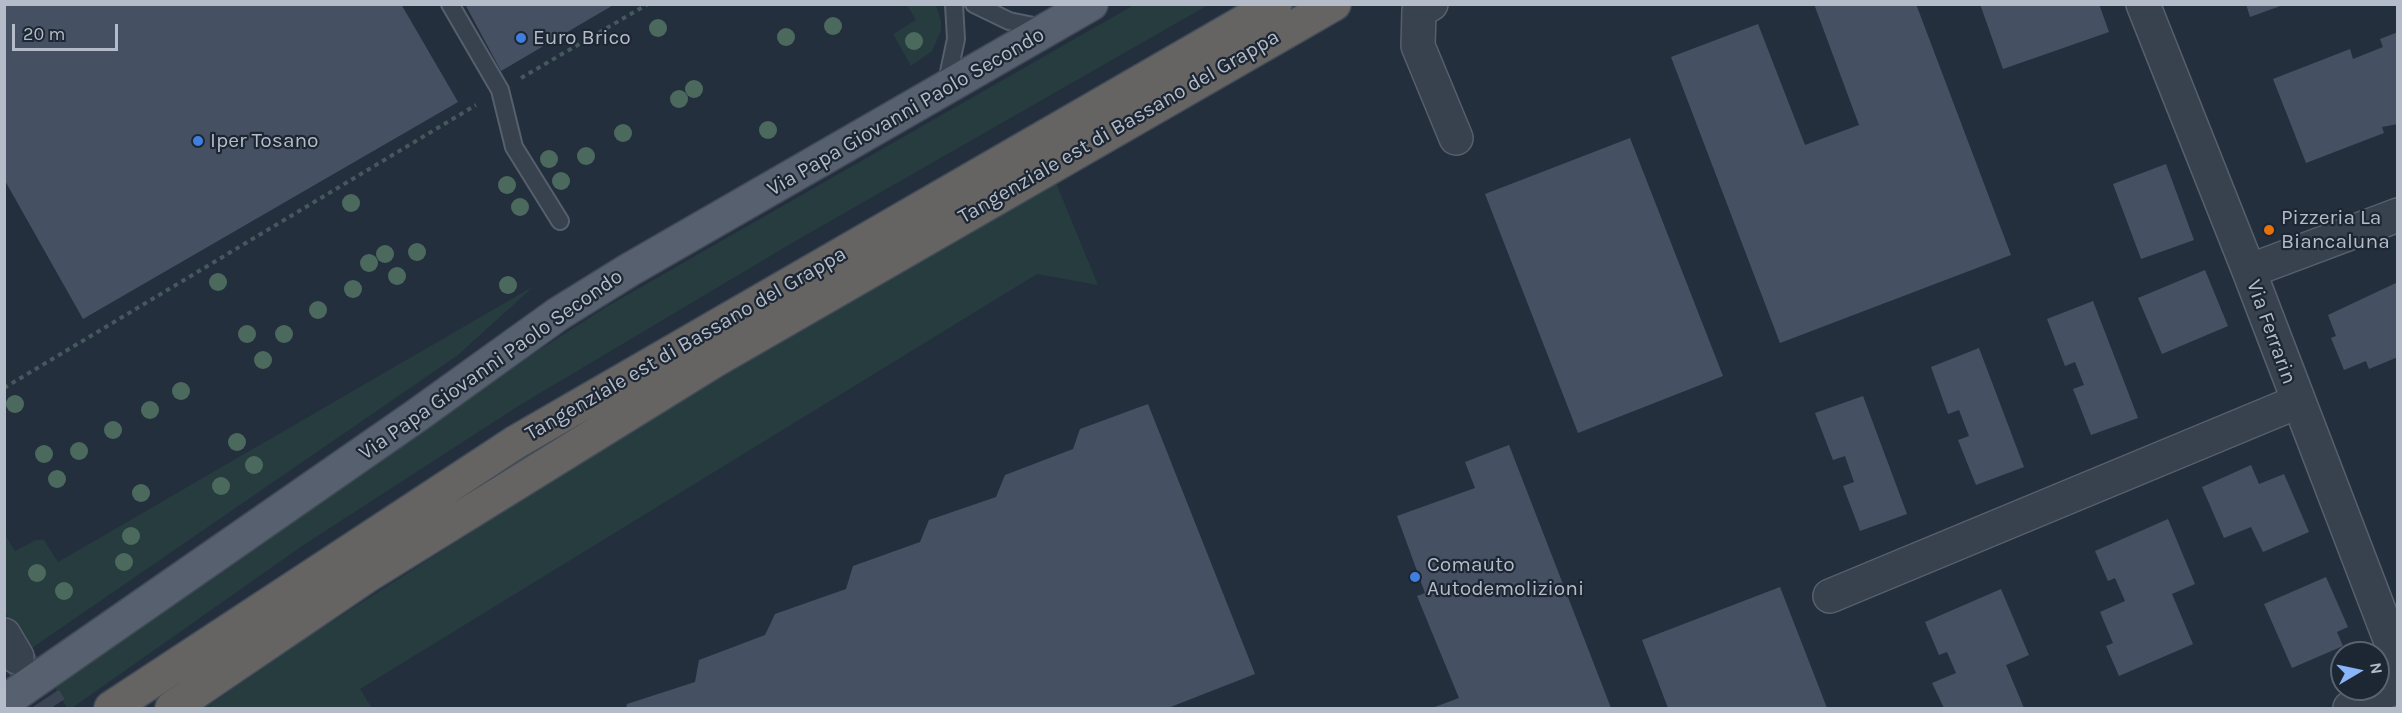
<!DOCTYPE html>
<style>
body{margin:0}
#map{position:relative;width:2402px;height:713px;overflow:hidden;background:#242f3e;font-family:Karla,sans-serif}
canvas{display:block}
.frame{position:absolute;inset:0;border:6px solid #b4bcc9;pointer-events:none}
.north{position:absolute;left:2330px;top:641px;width:60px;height:60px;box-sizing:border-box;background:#1d2633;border:2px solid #59626f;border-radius:50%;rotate:81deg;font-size:16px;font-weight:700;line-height:24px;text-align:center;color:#b4bcc9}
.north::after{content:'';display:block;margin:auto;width:21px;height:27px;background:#8ab4f8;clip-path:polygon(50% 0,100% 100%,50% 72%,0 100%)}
.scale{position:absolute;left:12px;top:24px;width:106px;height:27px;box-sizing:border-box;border:3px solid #b4bcc9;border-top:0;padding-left:8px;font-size:18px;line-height:21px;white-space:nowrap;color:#b4bcc9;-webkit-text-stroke:4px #1d2633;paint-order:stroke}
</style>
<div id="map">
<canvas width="2402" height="713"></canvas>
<div class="frame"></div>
<div class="north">N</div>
<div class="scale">20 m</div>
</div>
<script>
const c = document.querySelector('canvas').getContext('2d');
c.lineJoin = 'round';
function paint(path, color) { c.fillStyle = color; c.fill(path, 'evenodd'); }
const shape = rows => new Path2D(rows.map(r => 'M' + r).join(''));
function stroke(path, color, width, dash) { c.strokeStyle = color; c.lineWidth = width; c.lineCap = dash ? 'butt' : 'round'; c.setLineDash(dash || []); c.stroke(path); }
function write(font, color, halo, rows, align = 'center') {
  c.font = font + ' Karla,sans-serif'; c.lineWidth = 4.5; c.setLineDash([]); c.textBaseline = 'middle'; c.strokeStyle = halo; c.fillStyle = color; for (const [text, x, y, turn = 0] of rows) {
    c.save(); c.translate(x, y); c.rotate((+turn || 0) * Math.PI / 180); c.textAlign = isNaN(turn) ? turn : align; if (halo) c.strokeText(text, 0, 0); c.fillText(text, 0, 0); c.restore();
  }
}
const green = shape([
 [907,5,936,5,941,21,941,31,932,51,911,66,893,34,916,20],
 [1134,5,1208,5,792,243,520,405,302,546,72,708,67,708,52,682,465,398,606,307],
 [1056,183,1098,285,1037,274,360,689,372,708,205,708,311,635,635,427],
 [534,286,458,355,26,652,5,612,4,533,15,551,36,540,44,540,58,562]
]);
const building = shape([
 [4,4,401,4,458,102,83,319,4,179],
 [465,4,615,4,501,71],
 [1814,4,1916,4,2011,255,1780,343,1671,57,1758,24,1805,145,1859,125],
 [1980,4,2099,4,2109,32,2003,69],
 [2246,4,2283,4,2283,5,2250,17],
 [2398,32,2398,124,2382,127,2384,133,2306,163,2273,79,2350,49,2353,59,2383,47,2380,39],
 [1630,138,1723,376,1578,433,1485,194],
 [2166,164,2194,240,2141,259,2113,184],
 [2205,270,2228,326,2162,354,2138,298],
 [2398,282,2398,357,2369,369,2366,361,2344,370,2331,338,2336,336,2328,315],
 [2093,301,2138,418,2091,435,2073,389,2084,385,2075,362,2065,366,2047,319],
 [1979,348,2024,467,1976,485,1958,440,1969,436,1959,410,1948,414,1931,367],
 [1863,396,1907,514,1860,531,1843,486,1854,482,1845,456,1833,460,1815,413],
 [1148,404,1255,674,1168,708,626,708,627,704,695,682,699,660,765,635,775,614,846,589,853,566,920,542,929,520,996,497,1005,475,1073,449,1080,429],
 [1509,445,1611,708,1432,708,1459,698,1417,596,1425,593,1397,516,1475,488,1465,462],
 [2251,465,2259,484,2284,474,2309,532,2263,552,2251,527,2224,538,2202,487],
 [2168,519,2195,584,2172,594,2193,644,2119,676,2106,646,2113,643,2100,612,2125,601,2115,578,2108,581,2095,551],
 [2326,577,2348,627,2337,632,2343,646,2292,668,2264,604],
 [1780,587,1827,708,1668,708,1642,640],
 [2001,589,2029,655,2006,665,2024,708,1944,708,1932,683,1956,673,1947,652,1939,655,1925,622]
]);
const minorTunnel = shape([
 [18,658,51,708]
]);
const path = shape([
 [521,78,648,4],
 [4,388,476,105]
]);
const service = shape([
 [450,4,500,90,514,147,560,221],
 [974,4,1009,21,1043,28],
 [946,86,956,39,954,4]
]);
const minor = shape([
 [1431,4,1419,11,1418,46,1456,138],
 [2143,4,2249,271,2398,660],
 [2249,271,2398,215],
 [1830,596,2297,402],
 [4,635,17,657]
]);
const tertiary = shape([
 [2350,708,2398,686]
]);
const primary = shape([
 [4,702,416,416,558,314,629,270,1091,4]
]);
const trunk = shape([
 [111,708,516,442,1275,4],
 [172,708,365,577,714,361,1334,4]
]);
const trees = [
 [833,26],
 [658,28],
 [786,37],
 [914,41],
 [694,89],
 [679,99],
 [768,130],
 [623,133],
 [586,156],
 [549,159],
 [561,181],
 [507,185],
 [351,203],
 [520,207],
 [417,252],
 [385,254],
 [369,263],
 [397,276],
 [218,282],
 [508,285],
 [353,289],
 [318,310],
 [247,334],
 [284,334],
 [263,360],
 [181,391],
 [15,404],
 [150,410],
 [113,430],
 [237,442],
 [79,451],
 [44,454],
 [254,465],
 [57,479],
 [221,486],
 [141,493],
 [131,536],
 [124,562],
 [37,573],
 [64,591]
];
const markers = [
 [521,38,6,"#3f7fe0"],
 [198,141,6,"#3f7fe0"],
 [2269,230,6,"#e8710a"],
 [1415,577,6,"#3f7fe0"]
];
const poiNames = [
 ["Euro Brico",533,38],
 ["Iper Tosano",210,141],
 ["Pizzeria La",2281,218],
 ["Biancaluna",2281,242],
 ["Comauto",1427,565],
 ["Autodemolizioni",1427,589]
];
const streetNames = [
 ["Via Papa Giovanni Paolo Secondo",906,112,-30],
 ["Tangenziale est di Bassano del Grappa",1119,127,-30],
 ["Via Ferrarin",2271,332,70],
 ["Tangenziale est di Bassano del Grappa",686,344,-30],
 ["Via Papa Giovanni Paolo Secondo",491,365,-35]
];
paint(green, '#263c3f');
paint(building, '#455162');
stroke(minorTunnel, '#3a4453', 33, [33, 16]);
stroke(service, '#565f6c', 20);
stroke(minor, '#565f6c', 36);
stroke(tertiary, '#565f6c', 36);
stroke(primary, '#414a57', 36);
stroke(trunk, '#434c59', 36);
stroke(path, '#44595c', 4, [4.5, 4.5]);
stroke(service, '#38414e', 16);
stroke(minor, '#38414e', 33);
stroke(tertiary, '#38414e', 33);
stroke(primary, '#56606e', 33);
stroke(trunk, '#656462', 33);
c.fillStyle = '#4b6a5d';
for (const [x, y] of trees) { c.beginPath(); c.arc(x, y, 9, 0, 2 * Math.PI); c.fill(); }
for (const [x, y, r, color] of markers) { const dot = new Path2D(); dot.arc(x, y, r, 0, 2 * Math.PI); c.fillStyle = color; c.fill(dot); stroke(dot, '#1d2633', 2); }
write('21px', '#b4bcc9', '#1d2633', poiNames, 'left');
write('21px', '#b4bcc9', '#1d2633', streetNames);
</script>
